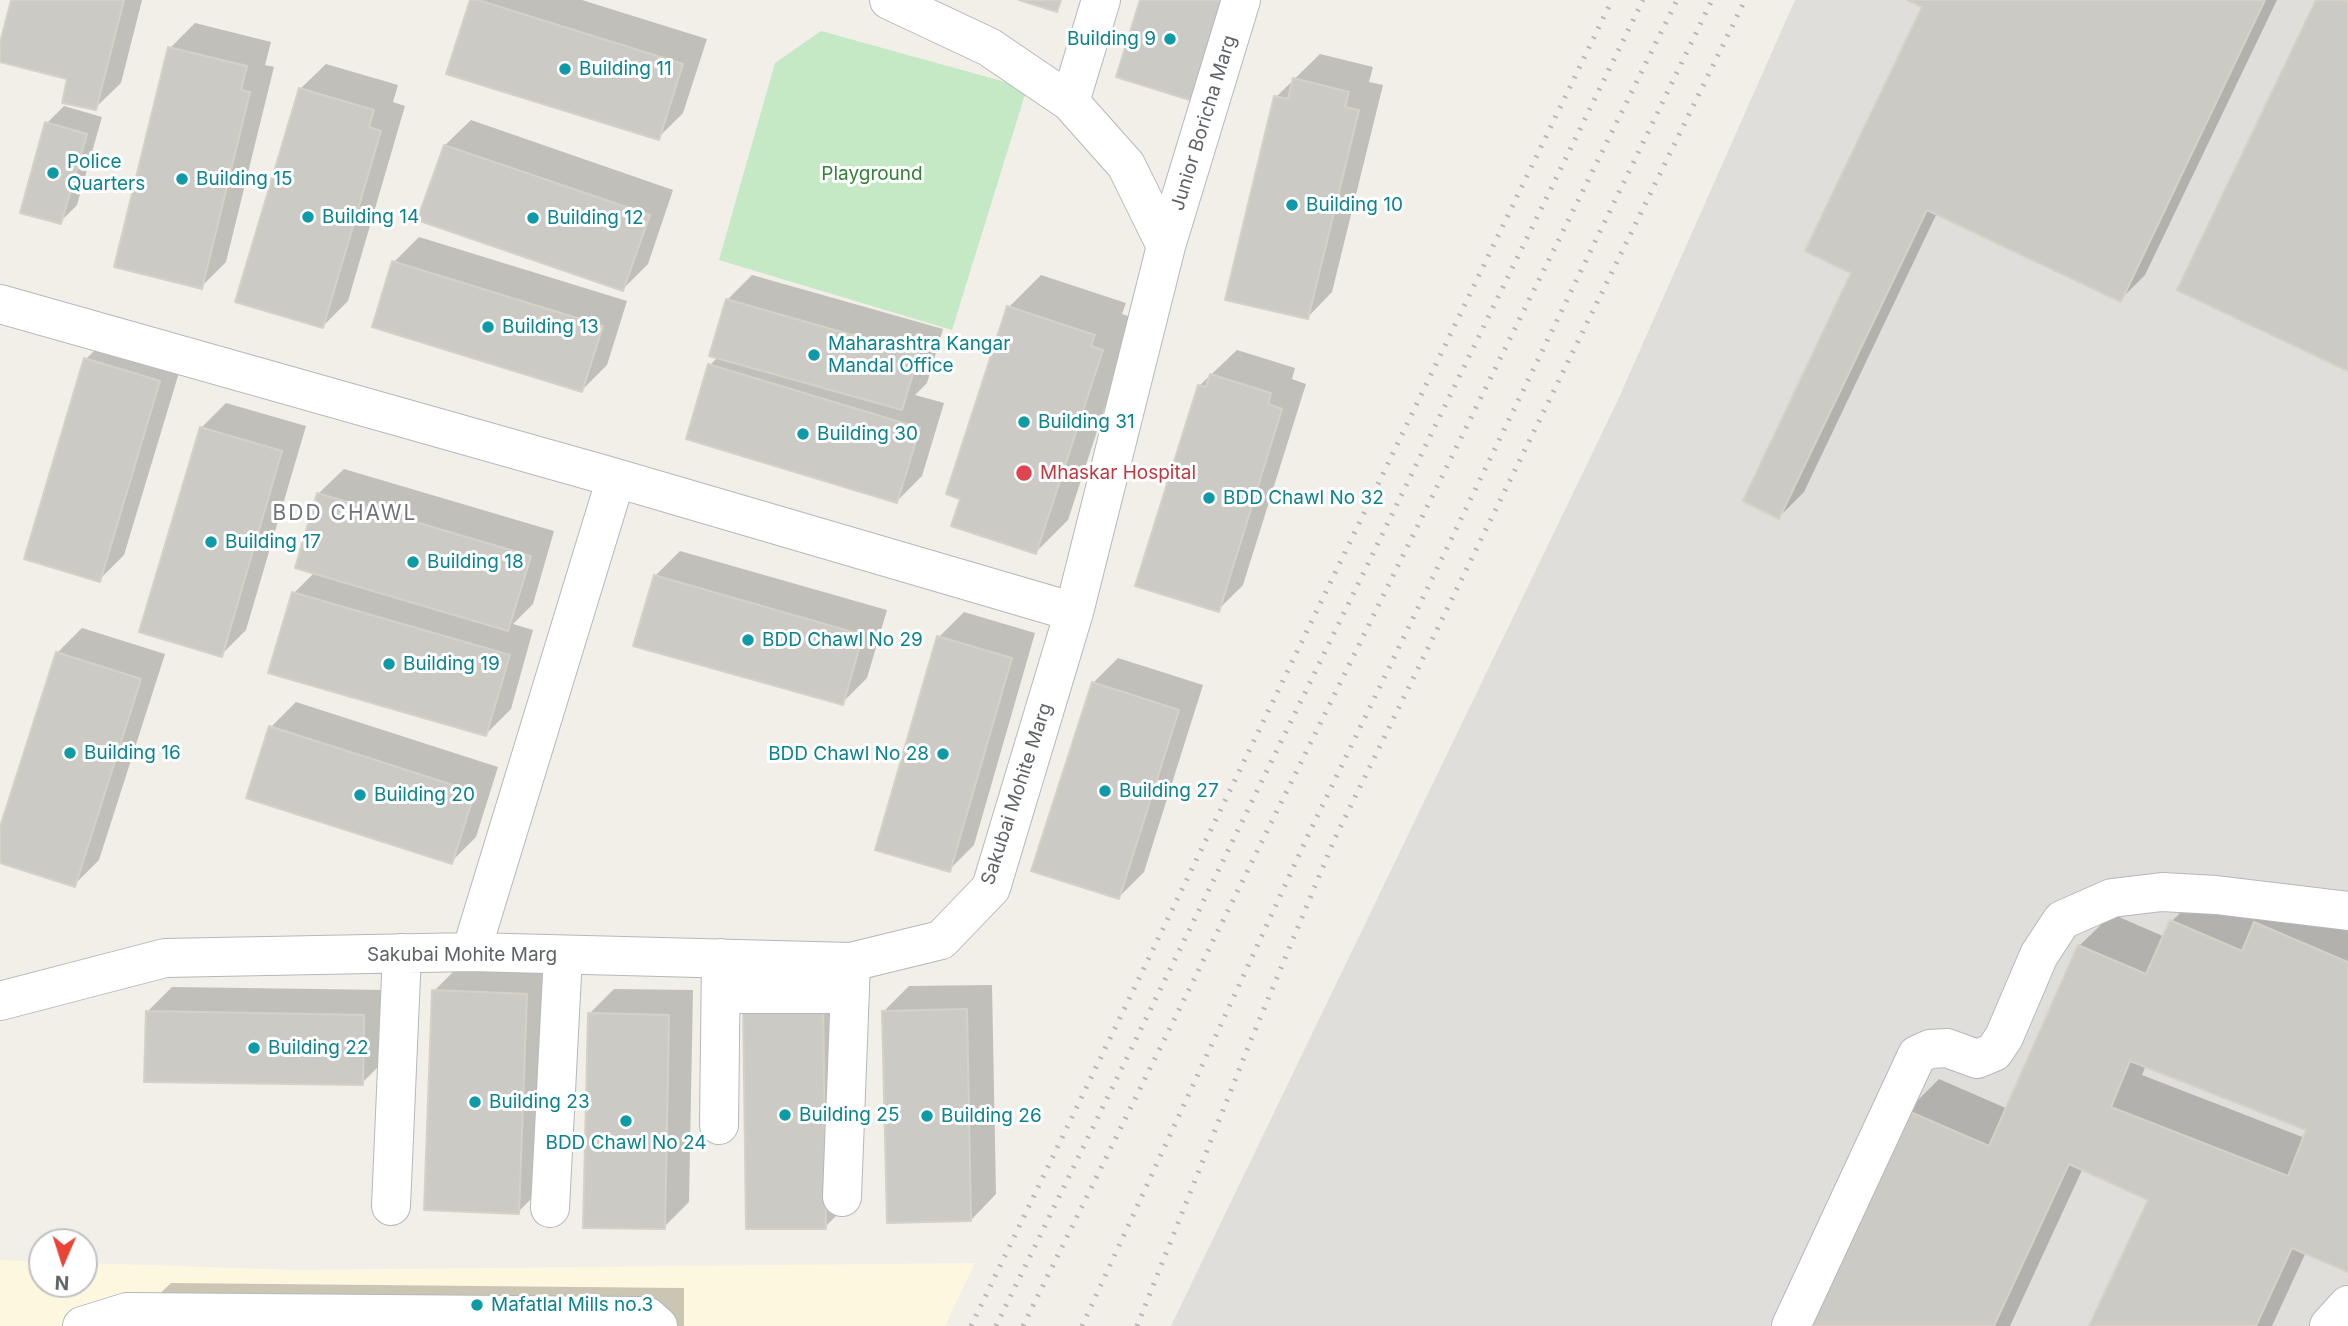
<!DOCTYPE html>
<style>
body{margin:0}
#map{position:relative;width:2348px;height:1326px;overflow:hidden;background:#f1efe8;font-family:Inter,sans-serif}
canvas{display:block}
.north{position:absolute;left:28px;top:1228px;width:70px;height:70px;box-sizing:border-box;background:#fff;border:2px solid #bfc1c3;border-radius:50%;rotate:183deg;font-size:19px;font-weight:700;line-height:28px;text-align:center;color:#5f6368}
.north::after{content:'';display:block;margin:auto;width:24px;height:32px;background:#ea4335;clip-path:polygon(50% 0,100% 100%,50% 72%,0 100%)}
</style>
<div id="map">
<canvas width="2348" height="1326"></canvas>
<div class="north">N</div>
</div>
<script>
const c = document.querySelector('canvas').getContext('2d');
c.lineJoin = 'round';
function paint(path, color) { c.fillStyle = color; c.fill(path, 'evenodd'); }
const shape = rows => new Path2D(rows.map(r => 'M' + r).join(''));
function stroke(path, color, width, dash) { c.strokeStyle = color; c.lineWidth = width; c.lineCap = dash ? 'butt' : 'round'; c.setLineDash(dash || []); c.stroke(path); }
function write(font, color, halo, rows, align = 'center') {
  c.font = font + ' Inter,sans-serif'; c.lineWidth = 6; c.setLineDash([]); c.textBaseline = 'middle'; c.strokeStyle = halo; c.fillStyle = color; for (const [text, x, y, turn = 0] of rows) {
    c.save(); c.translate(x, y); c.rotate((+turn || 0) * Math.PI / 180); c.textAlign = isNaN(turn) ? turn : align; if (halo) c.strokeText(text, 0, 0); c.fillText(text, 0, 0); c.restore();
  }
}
const commercial = shape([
 [0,1260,42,1262,42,1284,84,1284,84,1263,296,1270,975,1263,945,1326,0,1326]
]);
const industrial = shape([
 [1795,0,2348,0,2348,1326,1171,1326,1617,402]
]);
const green = shape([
 [821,31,1027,88,952,330,719,260,775,63]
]);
const shadow = shape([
 [13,0,142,0,121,83,95,108,69,78,0,60,0,50],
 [472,0,582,0,707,39,683,113,658,138],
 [1911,0,2277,0,2145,275,2120,300,1937,213,1804,492,1779,517,1854,272,1925,6],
 [195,23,271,42,265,65,274,67,226,262,201,287,170,48],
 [1320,54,1373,67,1369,82,1383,85,1332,292,1307,318,1276,97],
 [326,64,398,85,393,102,405,106,348,301,323,326,300,89],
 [64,106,102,117,77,205,60,222,47,123],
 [471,120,673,190,648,264,623,289,419,219,445,145],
 [419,237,627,301,607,365,582,390,394,262],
 [752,275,943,329,927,383,915,395,944,403,922,476,897,501,710,365,718,357,727,300],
 [1041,275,1126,303,1122,314,1134,318,1068,520,1036,552,1009,307],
 [111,334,184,356,124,555,99,580,86,359],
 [1237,350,1295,368,1292,379,1306,384,1243,585,1218,610,1199,386],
 [226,403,306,426,246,630,221,655,201,428],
 [344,469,554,531,533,604,513,624,533,630,511,709,486,734,294,593,315,572,318,494],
 [680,551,887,610,867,678,842,703,655,576],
 [964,612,1035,633,974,845,949,870,939,637],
 [82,628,165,654,99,860,74,885,0,861,0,833,57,653],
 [1118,658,1203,685,1144,872,1119,897,1093,683],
 [296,702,498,767,476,837,451,862,271,727],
 [2204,889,2348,916,2348,1270,2306,1252,2272,1326,2091,1326,2150,1199,2083,1168,2010,1326,1811,1326,1907,1111,1939,1079,2008,1109,2079,946,2112,914,2165,937,2172,921],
 [2146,1065,2308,1129,2305,1138,2142,1075],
 [459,966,551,969,543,1187,518,1212,434,991],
 [848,977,850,1202,825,1227,745,1003],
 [992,985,996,1194,971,1220,884,1011,909,986],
 [172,987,389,990,387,1058,362,1083,147,1012],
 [614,989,693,990,689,1202,664,1227,589,1014],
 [171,1283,684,1288,684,1326,126,1326]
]);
const building = shape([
 [11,0,124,0,96,110,62,103,67,79,0,62,0,43,11,0],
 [470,0,478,0,683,64,659,140,446,74,470,0],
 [1019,0,1061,0,1057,12,1019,0],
 [1140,0,1224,0,1193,101,1116,77,1140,0],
 [1907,0,2265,0,2121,302,1927,210,1779,519,1743,501,1851,273,1805,251,1922,7,1907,0],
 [2316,0,2348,0,2348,371,2177,290,2316,0],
 [168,47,247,66,241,90,250,92,202,289,114,267,168,47],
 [1293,78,1349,92,1345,107,1359,110,1308,319,1225,300,1274,96,1288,99,1293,78],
 [299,88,374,110,369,127,381,131,323,328,235,302,299,88],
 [45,122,87,134,61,224,20,213,45,122],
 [444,145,650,215,623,291,417,220,444,145],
 [392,261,603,326,582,392,372,327,392,261],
 [726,299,919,354,902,410,709,356,726,299],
 [1007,306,1095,335,1091,346,1103,350,1036,554,951,526,960,499,946,494,1007,306],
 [84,358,160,381,100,582,24,559,84,358],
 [708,364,920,428,897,503,686,439,708,364],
 [1210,374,1271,393,1268,404,1282,409,1219,612,1135,586,1198,385,1206,387,1210,374],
 [200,427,282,451,222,657,139,632,200,427],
 [317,493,531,556,508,631,295,568,317,493],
 [654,575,863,635,843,705,633,646,654,575],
 [292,592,510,655,486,736,268,673,292,592],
 [937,636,1012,658,950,872,875,850,937,636],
 [56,652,141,679,75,887,0,863,0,827,56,652],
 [1092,682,1179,710,1119,899,1031,871,1092,682],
 [269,726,475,792,452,864,246,798,269,726],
 [2170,920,2242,951,2254,922,2348,962,2348,1272,2292,1248,2256,1326,2089,1326,2148,1200,2069,1164,1994,1326,1809,1326,1906,1110,1989,1146,2078,945,2146,974,2170,920],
 [2130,1061,2306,1130,2288,1176,2111,1107,2130,1061],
 [432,990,527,994,519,1214,424,1210,432,990],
 [823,1001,826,1229,746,1229,743,1002,823,1001],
 [967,1009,971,1221,887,1223,882,1011,967,1009],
 [146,1011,364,1015,363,1085,144,1082,146,1011],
 [588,1013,669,1015,665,1229,583,1228,588,1013]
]);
const minor = shape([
 [1070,102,1101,0],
 [1166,246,1241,0],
 [0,304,616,478,1074,612],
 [471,952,616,478],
 [721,994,850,994],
 [0,1001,165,958,471,952,851,962,941,940,991,888,1074,612,1166,246,1126,165,1070,102,989,47,889,0],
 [719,1125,721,958],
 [842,1197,851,962],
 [391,1206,402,953],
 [550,1208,563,955],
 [82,1326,127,1312,637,1316,648,1317,658,1326],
 [1791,1326,1917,1055,1930,1049,1947,1048,1977,1059,1994,1052,2004,1037,2039,955,2062,920,2112,898,2162,892,2216,895,2348,911],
 [2329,1326,2348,1305]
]);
const rail = shape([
 [971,1326,1612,0],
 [996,1326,1643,0],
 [1023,1326,1677,0],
 [1082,1326,1311,829,1712,0],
 [1137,1326,1251,1040,1335,838,1745,0]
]);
const markers = [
 [1170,39,7,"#0f9aa8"],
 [565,69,7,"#0f9aa8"],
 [53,173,7,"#0f9aa8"],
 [182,179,7,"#0f9aa8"],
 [1292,205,7,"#0f9aa8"],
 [308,217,7,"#0f9aa8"],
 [533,218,7,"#0f9aa8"],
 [488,327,7,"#0f9aa8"],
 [814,355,7,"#0f9aa8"],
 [1024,422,7,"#0f9aa8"],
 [803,434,7,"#0f9aa8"],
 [1024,473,9,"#e0444e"],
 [1209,498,7,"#0f9aa8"],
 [211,542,7,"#0f9aa8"],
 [413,562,7,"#0f9aa8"],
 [748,640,7,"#0f9aa8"],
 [389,664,7,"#0f9aa8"],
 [70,753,7,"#0f9aa8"],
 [943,754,7,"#0f9aa8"],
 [1105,791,7,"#0f9aa8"],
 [360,795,7,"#0f9aa8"],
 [254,1048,7,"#0f9aa8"],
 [475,1102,7,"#0f9aa8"],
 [785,1115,7,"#0f9aa8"],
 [927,1116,7,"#0f9aa8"],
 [626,1121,7,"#0f9aa8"],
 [477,1305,7,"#0f9aa8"]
];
const cultureNames = [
 ["Building 9",1156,39,"right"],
 ["Building 11",579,69],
 ["Police",67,162],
 ["Quarters",67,184],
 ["Building 15",196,179],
 ["Building 10",1306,205],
 ["Building 14",322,217],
 ["Building 12",547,218],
 ["Building 13",502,327],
 ["Maharashtra Kangar",828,344],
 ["Mandal Office",828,366],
 ["Building 31",1038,422],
 ["Building 30",817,434],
 ["BDD Chawl No 32",1223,498],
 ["Building 17",225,542],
 ["Building 18",427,562],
 ["BDD Chawl No 29",762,640],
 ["Building 19",403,664],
 ["Building 16",84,753],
 ["BDD Chawl No 28",929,754,"right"],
 ["Building 27",1119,791],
 ["Building 20",374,795],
 ["Building 22",268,1048],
 ["Building 23",489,1102],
 ["Building 25",799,1115],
 ["Building 26",941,1116],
 ["BDD Chawl No 24",626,1143,"center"],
 ["Mafatlal Mills no.3",491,1305]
];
const streetNames = [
 ["Junior Boricha Marg",1204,123,-73],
 ["Sakubai Mohite Marg",1017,794,-72],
 ["Sakubai Mohite Marg",462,955]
];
const parkNames = [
 ["Playground",872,174]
];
const healthNames = [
 ["Mhaskar Hospital",1040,473]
];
const neighbourhoodNames = [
 ["BDD CHAWL",345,514]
];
paint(commercial, '#fef7e0');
paint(industrial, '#e0deda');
paint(green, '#c5e8c5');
paint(shadow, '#0003');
paint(building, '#cccac5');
stroke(building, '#d6d1c6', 2);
stroke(minor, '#b5b8bc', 40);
stroke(minor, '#fff', 38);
stroke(rail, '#b6b7b8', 5, [2, 9]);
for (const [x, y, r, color] of markers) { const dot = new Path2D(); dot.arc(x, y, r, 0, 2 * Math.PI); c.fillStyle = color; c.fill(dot); stroke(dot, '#fff', 2.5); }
write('19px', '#0d838f', '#fff', cultureNames, 'left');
write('19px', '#5f6368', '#fff', streetNames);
write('19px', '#348238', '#fff', parkNames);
write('19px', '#be3a42', '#fff', healthNames, 'left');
c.letterSpacing = '2px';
write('21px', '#70757a', '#fff', neighbourhoodNames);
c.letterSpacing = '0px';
</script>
